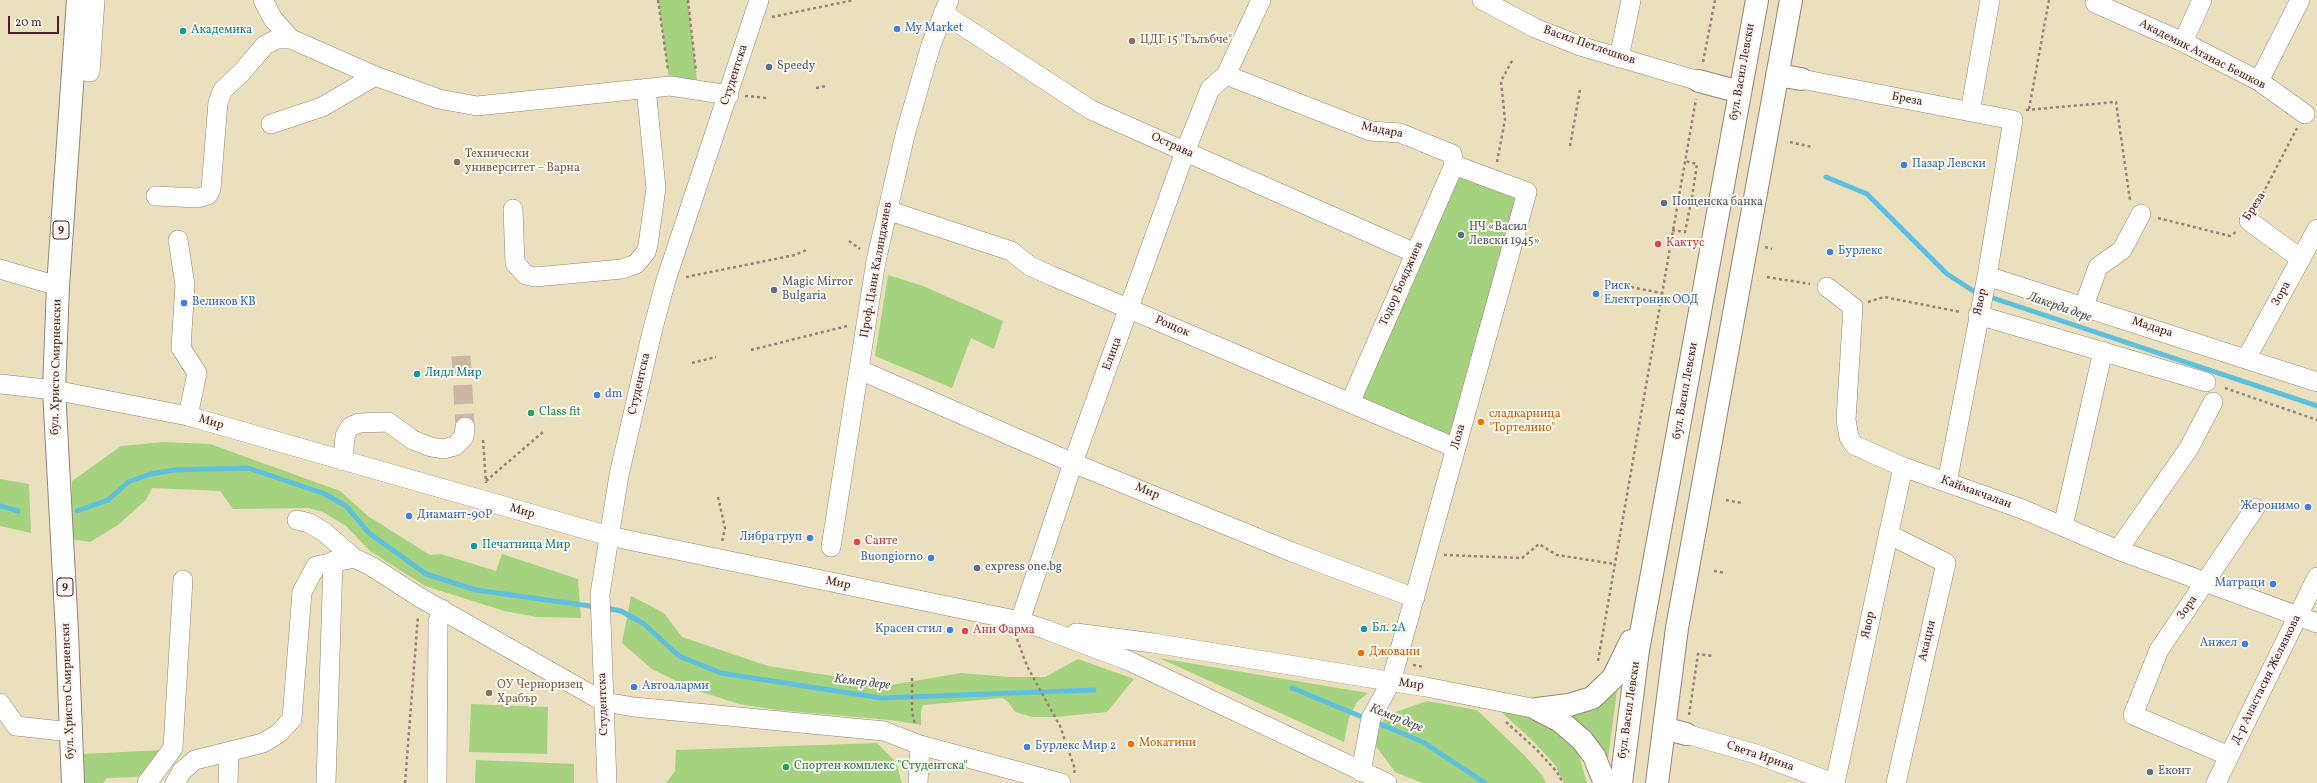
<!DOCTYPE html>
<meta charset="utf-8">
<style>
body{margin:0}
#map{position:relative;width:2317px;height:783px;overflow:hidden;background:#eae0bd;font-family:Vollkorn,serif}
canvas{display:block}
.scale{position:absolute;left:8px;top:16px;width:51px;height:18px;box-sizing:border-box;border:2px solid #4a1f2b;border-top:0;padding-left:5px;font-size:12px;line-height:14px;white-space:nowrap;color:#4a1f2b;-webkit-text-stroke:3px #fbf7ec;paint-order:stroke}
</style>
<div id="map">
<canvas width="2317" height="783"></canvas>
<div class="scale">20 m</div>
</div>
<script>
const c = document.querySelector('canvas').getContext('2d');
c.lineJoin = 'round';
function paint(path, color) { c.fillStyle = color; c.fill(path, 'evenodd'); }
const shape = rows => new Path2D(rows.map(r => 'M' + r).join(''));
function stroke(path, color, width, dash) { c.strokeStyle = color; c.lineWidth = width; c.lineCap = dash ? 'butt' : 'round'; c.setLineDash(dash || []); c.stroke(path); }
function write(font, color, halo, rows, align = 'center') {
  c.font = font + ' Vollkorn,serif'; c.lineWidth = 4; c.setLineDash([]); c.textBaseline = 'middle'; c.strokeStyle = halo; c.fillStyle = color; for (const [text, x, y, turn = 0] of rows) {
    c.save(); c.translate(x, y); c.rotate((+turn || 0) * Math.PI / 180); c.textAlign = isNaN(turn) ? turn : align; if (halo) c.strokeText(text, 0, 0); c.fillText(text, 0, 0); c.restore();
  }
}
const green = shape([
 [658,0,688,0,698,90,670,86],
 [1454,165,1527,192,1456,448,1350,403],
 [888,275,923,286,1003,321,994,349,971,338,952,388,875,356],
 [163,442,210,444,340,491,368,516,430,555,441,554,496,571,502,554,578,579,581,618,537,617,504,611,425,586,370,551,346,526,323,512,308,508,233,509,220,491,152,488,146,500,118,525,90,542,71,539,72,481,121,446],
 [0,479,29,484,31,533,0,526],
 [631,596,664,613,682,637,768,666,891,685,961,673,1009,677,1045,677,1078,659,1134,679,1107,712,1055,717,1033,717,1015,712,1008,702,1003,698,923,705,921,711,921,725,890,720,777,710,739,704,692,689,652,669,622,643],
 [1159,658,1368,693,1357,702,1349,718,1344,742],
 [1617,691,1607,766,1556,713,1600,705],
 [1427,701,1477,710,1524,755,1542,775,1546,783,1422,783,1395,772,1375,745,1379,728,1387,715],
 [471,704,548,707,547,754,469,752],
 [1496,707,1532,715,1558,731,1578,752,1587,783,1564,783,1555,765,1534,742],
 [877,743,896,762,902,783,666,783,675,771,676,750],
 [165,750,138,777,107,778,103,783,73,783,82,754],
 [476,760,574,764,574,783,475,783]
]);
const stream = shape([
 [1826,177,1867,194,1947,274,1975,292,2317,406],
 [0,506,18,511],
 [77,511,108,500,128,482,151,474,174,470,248,468,325,494,346,506,369,533,426,574,476,590,597,607],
 [605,608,621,611,644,624,679,656,721,673,881,698,1094,690],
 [1292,688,1367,719],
 [1375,722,1423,742,1485,783]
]);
const minorTunnel = shape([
 [461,356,465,427]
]);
const path = shape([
 [658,0,668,70],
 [688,0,696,72],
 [772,17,854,0],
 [1703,62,1715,0],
 [816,88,826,86],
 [745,96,767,98],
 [2029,109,2049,0],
 [2026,110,2116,102,2130,200],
 [1790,142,1812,147],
 [1570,146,1580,90],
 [1497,162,1505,120,1501,81,1513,59],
 [2257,205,2297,128],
 [2158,218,2230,236,2236,232],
 [1672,230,1685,232,1692,197,1697,164,1685,161],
 [849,241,860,249],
 [1765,247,1772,249],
 [686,277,795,255,806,250],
 [1767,277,1810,284],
 [1631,287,1661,293],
 [1868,302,1884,297,1961,312],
 [751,350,847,326],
 [692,363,716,357],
 [2225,388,2317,420],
 [483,440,486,483],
 [486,481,543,432],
 [718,497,725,528,722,542],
 [1726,500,1742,503],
 [1444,555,1522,558,1539,544,1557,555,1615,564],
 [1714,571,1726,573],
 [1017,639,1027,666,1060,726,1075,769,1074,773],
 [1598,661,1696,99],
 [1413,665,1424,667],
 [912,678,912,711,915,725],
 [1689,715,1698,654,1714,656],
 [1506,722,1536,749,1557,772,1563,783],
 [405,783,418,616]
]);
const minor = shape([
 [263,0,273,19,291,39,375,76],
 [1482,0,1535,28,1580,46,1699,81],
 [2096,0,2095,3,2183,42,2259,81,2305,114],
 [943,13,1091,110,1415,253],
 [2183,42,2202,0],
 [1619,58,1631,0],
 [73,69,90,72,95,0],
 [1226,75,1261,0],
 [1801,79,2013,120,1987,276,1947,483],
 [2259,81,2300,0],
 [1970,112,1990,0],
 [271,124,322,107,375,76,439,99,477,106,670,86,729,95],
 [156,196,198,198,208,195,211,189,218,102,223,90,242,72,265,45,277,39,291,39],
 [513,209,515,263,526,275,535,277,622,269,636,264,646,252,648,245,656,188,646,88],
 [887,210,1011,251,1030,266,1052,276,1456,448],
 [2249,221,2301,259],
 [178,240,185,285,181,348,197,373,188,416],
 [0,269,58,286],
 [1987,276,2317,382],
 [1827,287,1853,307,1846,420,1849,437,1854,445,1903,467,2022,509,2118,550,2317,623],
 [2084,306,2098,267,2122,250,2141,214],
 [1978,315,2206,382],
 [2246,359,2317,229],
 [860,370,1073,463,1292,552,1415,598],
 [0,384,54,390,188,416,609,536,1020,621,1047,630,1129,661,1387,783],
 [1350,403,1454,165],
 [343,461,345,436,350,427,359,423,388,422,413,440,431,447,443,449,455,446,464,437,465,427],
 [297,520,309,523,324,532,354,558],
 [2063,526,2103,351],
 [1888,534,1946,563,1896,783],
 [831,547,876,261,905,135,931,45,949,0],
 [2118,550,2189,448,2213,402],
 [1020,621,1073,463,1185,152,1210,89,1226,75,1370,131,1400,133,1452,154,1454,165,1527,192,1391,682,1371,718,1361,772],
 [1076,633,1153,643,1426,687,1537,709],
 [0,703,16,726,71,732],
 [1686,734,1756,754,1833,783],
 [2229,756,2133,715,2159,650,2255,508],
 [147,783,173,748,183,580],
 [175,783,182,771,195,760,263,743,279,733,292,719,302,592,316,566,354,558,371,566,419,597,604,702,634,707,884,731,920,745,1061,783],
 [228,783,229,753],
 [326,783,333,561],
 [437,783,438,622,442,609],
 [607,783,600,594,619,475,652,332,666,280,759,0],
 [918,783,920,745],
 [1835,783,1903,467],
 [2216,783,2317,577]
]);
const major = shape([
 [73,783,67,632,54,390,58,286,78,0]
]);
const highway = shape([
 [1777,75,1801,79],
 [1699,81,1740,92],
 [1537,709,1569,705,1592,698,1613,678,1631,641],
 [1537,709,1560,721,1582,740,1594,756,1605,783],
 [1664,728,1686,734],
 [1621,783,1638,650,1757,0],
 [1657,783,1677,628,1791,0]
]);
const markers = [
 [897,29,4,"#3f7fe0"],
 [183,31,4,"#0f9aa8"],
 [1132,41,4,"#8d6e63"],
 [769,67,4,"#5c6f8a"],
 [457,162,4,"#8d6e63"],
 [1904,165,4,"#3f7fe0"],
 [1664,203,4,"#5c6f8a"],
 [1461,235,4,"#5c6f8a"],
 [1658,244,4,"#e0444e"],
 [1830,252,4,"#3f7fe0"],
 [774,290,4,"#5c6f8a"],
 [1596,294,4,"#3f7fe0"],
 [184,303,4,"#3f7fe0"],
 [417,374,4,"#0f9aa8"],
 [597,395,4,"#3f7fe0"],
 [531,413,4,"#2e9e5b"],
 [1481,422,4,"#e8710a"],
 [2308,507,4,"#3f7fe0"],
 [409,516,4,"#3f7fe0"],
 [810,538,4,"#3f7fe0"],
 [857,542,4,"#e0444e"],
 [474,546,4,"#0f9aa8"],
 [931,558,4,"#3f7fe0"],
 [977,568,4,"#5c6f8a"],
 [2273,584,4,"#3f7fe0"],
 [1364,629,4,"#0f9aa8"],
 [950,630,4,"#3f7fe0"],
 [965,631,4,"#e0444e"],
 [2245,644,4,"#3f7fe0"],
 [1361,653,4,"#e8710a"],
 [634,687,4,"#3f7fe0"],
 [489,693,4,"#8d6e63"],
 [1131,744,4,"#e8710a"],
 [1027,747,4,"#3f7fe0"],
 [786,767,4,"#2e9e5b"],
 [2150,772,4,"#5c6f8a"]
];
const shields = [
 [61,230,16],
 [65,587,16]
];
const shieldNames = [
 ["9",61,230],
 ["9",65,587]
];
const shopNames = [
 ["My Market",905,29],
 ["Пазар Левски",1912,165],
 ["Бурлекс",1838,252],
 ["Риск",1604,287],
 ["Електроник ООД",1604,301],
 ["Великов КВ",192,303],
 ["dm",605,395],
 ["Жеронимо",2300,507,"right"],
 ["Диамант-90Р",417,516],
 ["Либра груп",802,538,"right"],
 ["Buongiorno",923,558,"right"],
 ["Матраци",2265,584,"right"],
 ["Красен стил",942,630,"right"],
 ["Анжел",2237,644,"right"],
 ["Автоаларми",642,687],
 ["Бурлекс Мир 2",1035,747]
];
const cultureNames = [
 ["Академика",191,31],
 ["Лидл Мир",425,374],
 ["Печатница Мир",482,546],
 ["Бл. 2А",1372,629]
];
const educationNames = [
 ["ЦДГ 15 \"Гълъбче\"",1140,41],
 ["Технически",465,155],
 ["университет – Варна",465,169],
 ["ОУ Черноризец",497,686],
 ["Храбър",497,700]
];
const streetNames = [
 ["Васил Петлешков",1589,46,19],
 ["Академик Атанас Бешков",2202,55,27],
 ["бул. Васил Левски",1743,72,-80],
 ["Студентска",735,75,-72],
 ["Бреза",1907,100,11],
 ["Мадара",1382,131,11],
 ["Острава",1172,146,24],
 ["Бреза",2255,207,-58],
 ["Проф. Цани Калянджиев",877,270,-80],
 ["Тодор Бояджиев",1402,284,-66],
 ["Зора",2282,294,-61],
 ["Явор",1981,302,-78],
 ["Рощок",1172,327,23],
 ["Мадара",2152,328,18],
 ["Елица",1113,354,-70],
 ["бул. Христо Смирненски",57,367,-89],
 ["Студентска",640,384,-77],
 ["бул. Васил Левски",1686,391,-80],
 ["Мир",211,423,16],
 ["Лоза",1459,437,-75],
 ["Мир",1147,492,22],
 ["Каймакчалан",1976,493,20],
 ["Мир",522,512,15],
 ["Мир",838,584,12],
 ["Зора",2188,608,-55],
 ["Явор",1869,625,-78],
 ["Акация",1928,641,-77],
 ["Д-р Анастасия Желязкова",2267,680,-64],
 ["Мир",1411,685,8],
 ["бул. Христо Смирненски",69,691,-92],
 ["Студентска",604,704,-92],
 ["бул. Васил Левски",1630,710,-82],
 ["Света Ирина",1760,757,19]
];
const serviceNames = [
 ["Speedy",777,67],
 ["Пощенска банка",1672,203],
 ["НЧ «Васил",1469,228],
 ["Левски 1945»",1469,242],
 ["Magic Mirror",782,283],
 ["Bulgaria",782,297],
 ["express one.bg",985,568],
 ["Еконт",2158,772]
];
const healthNames = [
 ["Кактус",1666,244],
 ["Санте",865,542],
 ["Ани Фарма",973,631]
];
const leisureNames = [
 ["Class fit",539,413],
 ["Спортен комплекс \"Студентска\"",794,767]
];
const foodNames = [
 ["сладкарница",1489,415],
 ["\"Тортелино\"",1489,429],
 ["Джовани",1369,653],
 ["Мокатини",1139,744]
];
const waterNames = [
 ["Лакерда дере",2059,308,19],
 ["Кемер дере",862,683,7],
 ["Кемер дере",1396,719,22]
];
paint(green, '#a5d27f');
stroke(stream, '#5fc0de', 5);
stroke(minorTunnel, '#cab9a0', 19, [19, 10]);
stroke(minor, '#9a8074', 20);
stroke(major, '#9a8074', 24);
stroke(highway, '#9a8074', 24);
stroke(path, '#9a8074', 2.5, [3, 3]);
stroke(minor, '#fff', 19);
stroke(major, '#fff', 22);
stroke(highway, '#fff', 22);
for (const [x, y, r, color] of markers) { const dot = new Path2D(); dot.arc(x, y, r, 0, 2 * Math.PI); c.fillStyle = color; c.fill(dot); stroke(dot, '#fbf7ec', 1.5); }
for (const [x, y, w] of shields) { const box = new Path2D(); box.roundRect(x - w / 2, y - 9, w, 18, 3); c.fillStyle = '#fbf7ec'; c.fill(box); stroke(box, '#4a1f2b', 1); }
write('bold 11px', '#4a1f2b', null, shieldNames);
write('12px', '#366cbe', '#fbf7ec', shopNames, 'left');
write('12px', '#0d838f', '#fbf7ec', cultureNames, 'left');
write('12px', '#785e54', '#fbf7ec', educationNames, 'left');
write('12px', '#4a1f2b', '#fbf7ec', streetNames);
write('12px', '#4e5e75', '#fbf7ec', serviceNames, 'left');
write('12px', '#be3a42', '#fbf7ec', healthNames, 'left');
write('12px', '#27864d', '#fbf7ec', leisureNames, 'left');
write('12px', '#c56008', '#fbf7ec', foodNames, 'left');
write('italic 13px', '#51576a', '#fbf7ec', waterNames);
</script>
